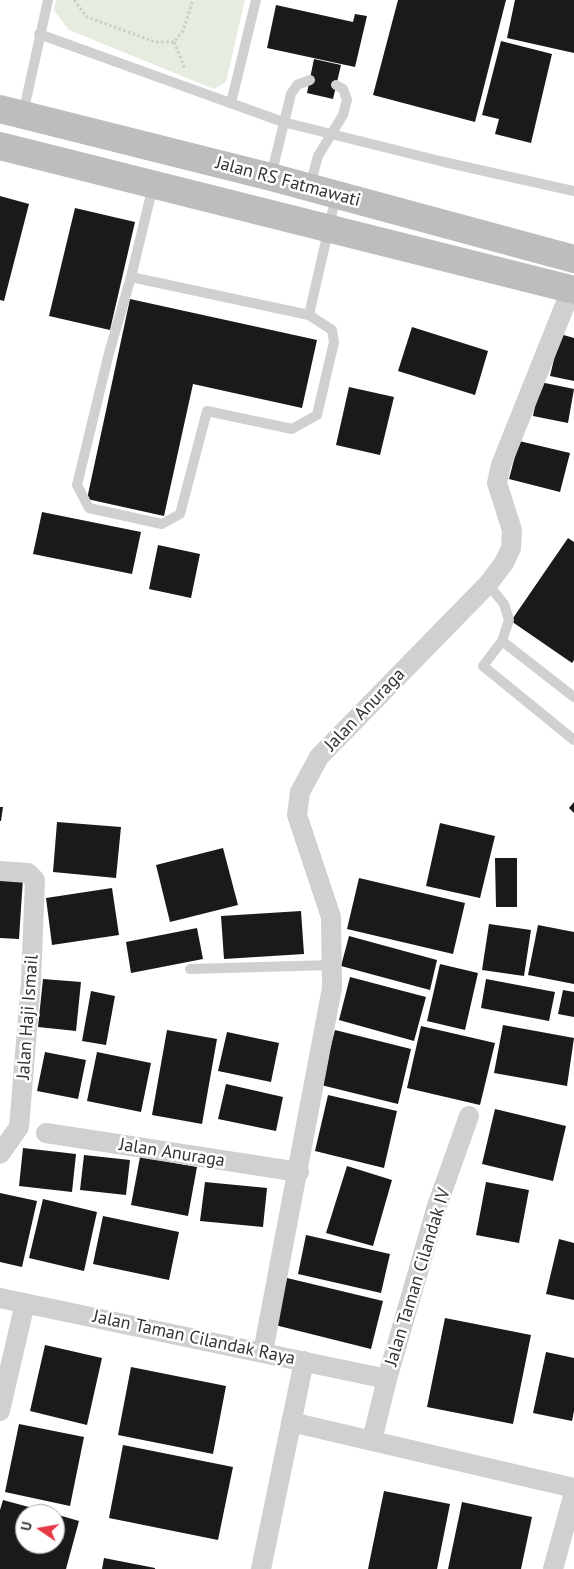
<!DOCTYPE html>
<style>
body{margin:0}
#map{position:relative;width:574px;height:1569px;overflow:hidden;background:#fff;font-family:"PT Sans",sans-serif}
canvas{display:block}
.north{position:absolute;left:15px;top:1504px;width:50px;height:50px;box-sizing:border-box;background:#fff;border:1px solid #adadad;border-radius:50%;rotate:282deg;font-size:14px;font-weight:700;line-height:20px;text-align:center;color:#333}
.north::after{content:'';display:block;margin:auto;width:18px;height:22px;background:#e63946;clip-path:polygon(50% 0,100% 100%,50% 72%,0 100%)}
</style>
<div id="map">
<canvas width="574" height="1569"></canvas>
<div class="north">U</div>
</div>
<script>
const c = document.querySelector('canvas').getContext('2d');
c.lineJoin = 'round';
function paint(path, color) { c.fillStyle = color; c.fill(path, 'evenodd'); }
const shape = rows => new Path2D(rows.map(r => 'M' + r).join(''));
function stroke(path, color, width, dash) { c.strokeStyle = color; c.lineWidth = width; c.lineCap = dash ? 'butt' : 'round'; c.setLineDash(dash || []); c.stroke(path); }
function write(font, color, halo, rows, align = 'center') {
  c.font = font + ' "PT Sans",sans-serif'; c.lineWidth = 5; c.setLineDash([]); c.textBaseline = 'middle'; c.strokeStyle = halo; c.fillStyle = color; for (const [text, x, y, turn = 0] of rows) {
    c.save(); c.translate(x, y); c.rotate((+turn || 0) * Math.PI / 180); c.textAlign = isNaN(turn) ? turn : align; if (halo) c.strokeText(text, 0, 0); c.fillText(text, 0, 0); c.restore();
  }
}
const green = shape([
 [56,0,245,0,226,82,214,89,69,30,54,10]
]);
const building = shape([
 [398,0,506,0,475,122,373,95],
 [515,0,574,0,574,53,507,38],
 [276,5,353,22,355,14,367,16,355,67,267,48],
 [501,41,552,54,531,143,495,134,499,119,482,115],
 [314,59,341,65,333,99,307,93],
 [0,196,29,204,4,301,0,300],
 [75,208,135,222,110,330,49,316],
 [130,299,317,340,302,408,193,384,164,516,87,499],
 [412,327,488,351,475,395,398,371],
 [560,334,574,338,574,381,550,376],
 [540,382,574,389,568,423,533,416],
 [349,387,394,397,380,455,336,445],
 [519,441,570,453,560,492,509,479],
 [42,512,141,532,132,574,33,554],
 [568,538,574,542,574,660,572,663,511,621],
 [158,545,200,554,191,598,149,589],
 [574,802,574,813,569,808],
 [0,807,3,807,1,821,0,821],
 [57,822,121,827,116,878,53,872],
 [440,823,495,836,480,898,426,886],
 [223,848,238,905,170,922,156,865],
 [495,858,517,858,517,907,496,907],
 [0,876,23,878,19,939,0,938],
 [359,878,465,903,453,954,347,929],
 [112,888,119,935,52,945,46,898],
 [301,911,304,954,224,959,221,916],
 [489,924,531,930,524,976,482,970],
 [538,925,574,932,574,984,528,975],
 [197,928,203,959,131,973,126,942],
 [349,936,437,960,430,990,341,966],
 [440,964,478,973,465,1030,427,1021],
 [350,977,426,997,414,1041,339,1020],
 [43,979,81,982,76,1031,38,1027],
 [486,979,555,992,549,1021,481,1008],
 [563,990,574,992,574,1017,558,1014],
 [91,991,115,996,106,1045,82,1041],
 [503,1025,574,1038,567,1086,494,1073],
 [421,1026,495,1043,480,1105,407,1088],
 [167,1030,217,1039,202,1124,152,1115],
 [335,1030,411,1049,398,1104,321,1085],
 [227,1032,279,1043,271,1082,218,1071],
 [45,1052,86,1060,78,1099,37,1091],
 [97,1052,151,1063,141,1112,87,1101],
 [226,1084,283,1097,276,1131,218,1119],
 [328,1095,397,1111,384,1168,315,1151],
 [495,1109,566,1126,553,1181,482,1164],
 [23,1148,76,1154,72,1192,19,1186],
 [84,1155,130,1160,126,1195,80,1190],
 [140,1157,197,1167,188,1216,131,1205],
 [347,1166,392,1180,373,1246,326,1233],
 [205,1182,267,1188,263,1227,200,1221],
 [486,1182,529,1190,519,1243,476,1235],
 [0,1193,37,1201,22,1267,0,1262],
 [43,1199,97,1212,84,1271,29,1258],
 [103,1216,179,1232,169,1280,93,1264],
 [306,1235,390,1254,381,1293,298,1274],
 [559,1239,574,1243,574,1300,546,1294],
 [287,1278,383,1301,371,1349,275,1325],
 [445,1318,531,1335,513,1424,427,1407],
 [45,1345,102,1358,87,1425,30,1411],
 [546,1352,574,1358,574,1411,572,1421,533,1413],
 [131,1367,226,1386,213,1454,118,1435],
 [19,1424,84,1437,70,1506,5,1492],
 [123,1445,233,1467,218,1540,109,1518],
 [384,1491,450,1504,437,1569,368,1569],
 [3,1500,51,1513,25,1514,25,1544,55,1544,55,1514,79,1521,66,1569,0,1569,0,1510],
 [462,1502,532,1517,521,1569,448,1569],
 [104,1558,155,1568,155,1569,102,1569]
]);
const path = shape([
 [74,0,87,17,155,42,174,42,183,31,193,0],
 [174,42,185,69]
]);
const service = shape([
 [39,34,283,122,444,162,574,191],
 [231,103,256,0],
 [23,114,48,0],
 [271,176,291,94,297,85,310,80],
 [310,186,318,156,343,115,347,100,343,89,336,85],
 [131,277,309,315,332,330,334,342,317,415,292,429,207,411,180,514,162,524,89,508,77,485,109,353,131,277,153,186],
 [309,315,336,196],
 [488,584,504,604,509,620,502,641,483,666,574,740],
 [502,641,574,697],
 [190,969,332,965]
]);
const minor = shape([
 [0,871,28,873,35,880,31,981,19,1127,0,1154],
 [46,1133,299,1172],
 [0,1298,387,1379],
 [263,1352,332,988,331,917,297,815,300,792,319,757,488,584,504,563,511,548,512,530,497,483,501,465,571,290],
 [0,1411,25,1303],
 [291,1422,574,1488],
 [372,1440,387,1379,437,1206,469,1116],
 [261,1569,304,1361],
 [553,1569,574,1493]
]);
const secondary = shape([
 [0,109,271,177,574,259],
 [0,146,574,290]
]);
const streetNames = [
 ["Jalan RS Fatmawati",288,182,15],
 ["Jalan Anuraga",365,710,-46],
 ["Jalan Haji Ismail",28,1017,-86],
 ["Jalan Anuraga",172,1153,9],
 ["Jalan Taman Cilandak IV",418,1277,-73],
 ["Jalan Taman Cilandak Raya",194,1338,12]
];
paint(green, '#e6ecdf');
paint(building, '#1a1a1a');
stroke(path, '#cdcdcd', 3, [2.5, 2.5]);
stroke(service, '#d0d0d0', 10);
stroke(minor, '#d0d0d0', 20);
stroke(secondary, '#bdbdbd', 28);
write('18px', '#333', '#fff', streetNames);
</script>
